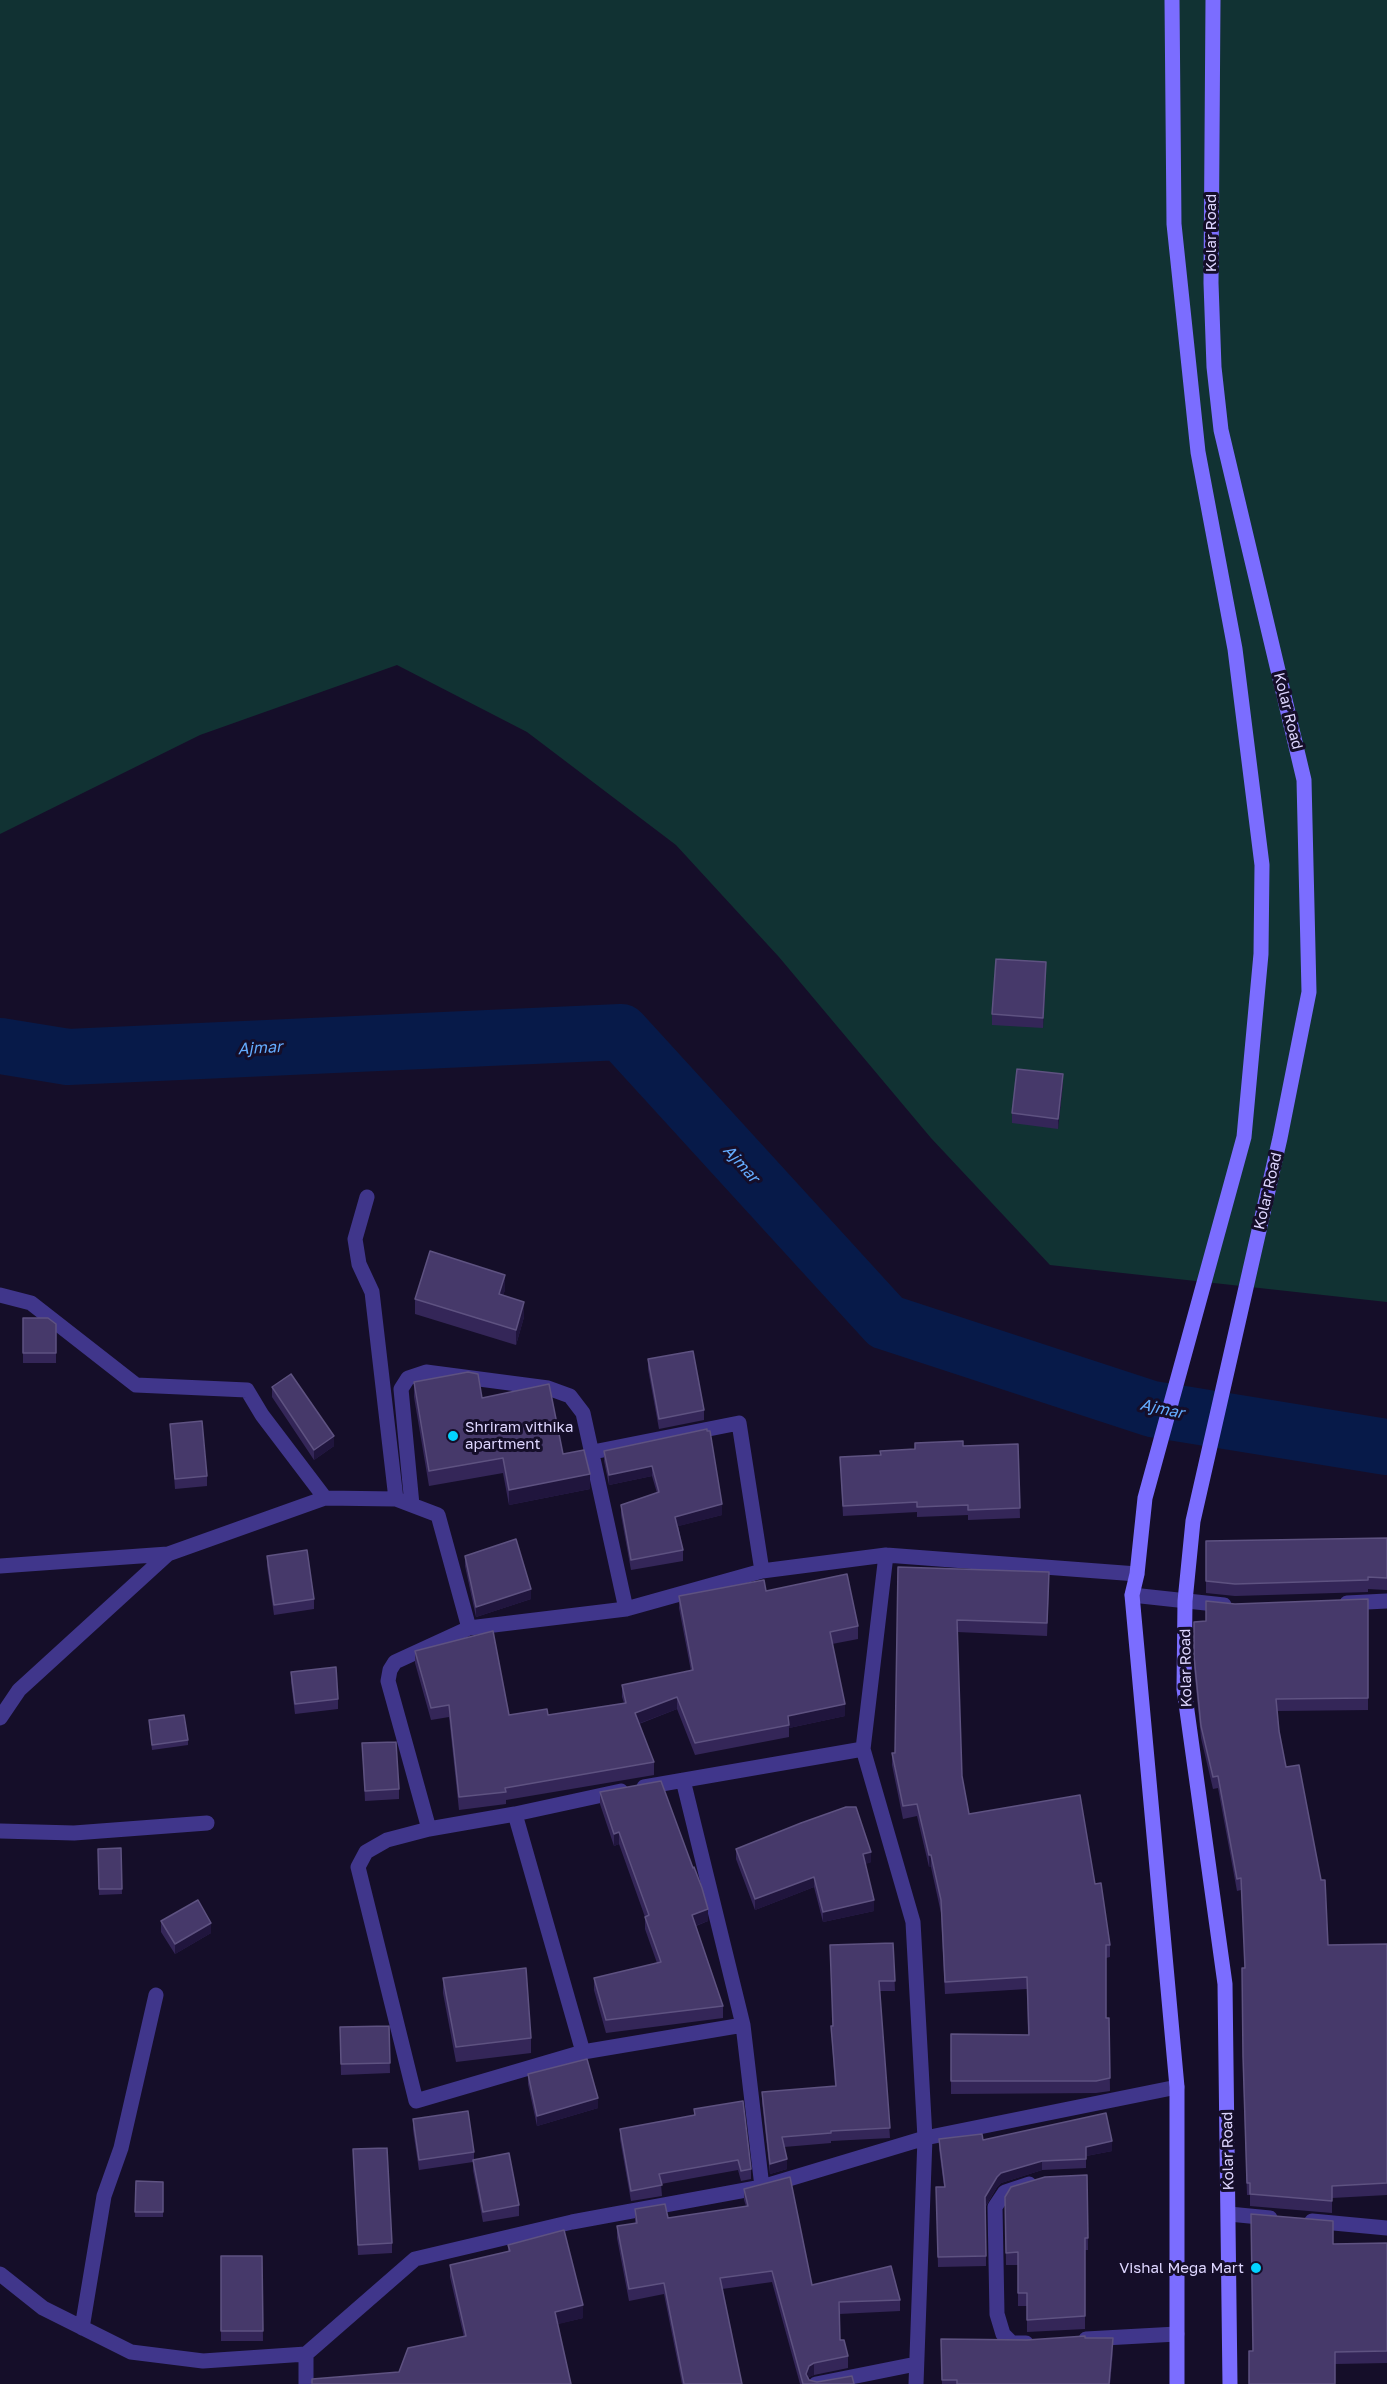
<!DOCTYPE html>
<style>
body{margin:0}
canvas{display:block;background:#150e29}
</style>
<canvas width="1387" height="2384"></canvas>
<script>
const c = document.querySelector('canvas').getContext('2d');
c.lineJoin = 'round';
function paint(path, color) { c.fillStyle = color; c.fill(path, 'evenodd'); }
const shape = rows => new Path2D(rows.map(r => 'M' + r).join(''));
function stroke(path, color, width, dash) { c.strokeStyle = color; c.lineWidth = width; c.lineCap = dash ? 'butt' : 'round'; c.setLineDash(dash || []); c.stroke(path); }
function write(font, color, halo, rows, align = 'center') {
  c.font = font + ' "Golos Text",sans-serif'; c.lineWidth = 6; c.setLineDash([]); c.textBaseline = 'middle'; c.strokeStyle = halo; c.fillStyle = color; for (const [text, x, y, turn = 0] of rows) {
    c.save(); c.translate(x, y); c.rotate((+turn || 0) * Math.PI / 180); c.textAlign = isNaN(turn) ? turn : align; if (halo) c.strokeText(text, 0, 0); c.fillText(text, 0, 0); c.restore();
  }
}
const green = shape([
 [0,0,1387,0,1387,1302,1050,1265,931,1138,779,957,676,845,527,732,397,665,200,735,0,834]
]);
const river = shape([
 [0,1046,68,1057,621,1032,886,1322,1152,1409,1387,1447]
]);
const minor = shape([
 [367,1197,355,1239,359,1264,372,1292,396,1499],
 [0,1295,31,1303,136,1385,247,1390,262,1415,325,1498],
 [593,1452,739,1423,762,1571],
 [412,1505,401,1389,408,1378,426,1372,548,1388,570,1396,583,1413,626,1609],
 [886,1555,863,1749,913,1922,925,2138,916,2384],
 [0,1566,168,1554],
 [1132,1595,1224,1605],
 [1347,1603,1387,1601],
 [0,1718,19,1690,168,1554,325,1498,396,1499,438,1515,469,1628],
 [683,1780,743,2025,762,2187],
 [644,1787,863,1749],
 [621,1791,515,1814,429,1829,387,1840,366,1852,358,1867,416,2101,583,2052,743,2025],
 [515,1814,583,2052],
 [429,1829,388,1681,390,1670,395,1662,469,1628,626,1609,762,1571,886,1555,1137,1574],
 [0,1831,74,1833,207,1823],
 [1229,2214,1270,2218],
 [1312,2221,1387,2228],
 [0,2274,43,2308,131,2352,203,2361,306,2354,415,2259,572,2222,762,2187,925,2138,1177,2087],
 [82,2328,104,2196,121,2148,156,1995],
 [1086,2339,1177,2334],
 [1026,2343,1012,2343,1003,2334,997,2314,995,2207,1005,2192,1029,2184],
 [306,2354,306,2384],
 [816,2384,916,2364]
]);
const secondary = shape([
 [1172,0,1174,224,1198,452,1235,649,1262,865,1261,954,1244,1137,1145,1498,1137,1574,1132,1595,1177,2087,1177,2384],
 [1213,0,1211,283,1214,367,1221,430,1304,780,1309,992,1280,1138,1193,1521,1185,1601,1184,1689,1225,1984,1230,2384]
]);
const wall = shape([
 [1046,972,1043,1028,992,1025,992,1014],
 [1063,1084,1058,1129,1012,1123,1012,1113],
 [505,1290,503,1295,524,1317,516,1345,415,1314,415,1299],
 [23,1318,56,1324,56,1363,23,1363],
 [648,1359,704,1410,704,1420,659,1429,648,1369],
 [414,1382,482,1398,563,1454,590,1489,509,1505,503,1473,429,1486,414,1397],
 [272,1387,334,1446,314,1460,272,1397],
 [170,1424,207,1476,207,1486,175,1489],
 [707,1429,722,1515,678,1526,683,1550,683,1561,631,1570,621,1515,621,1505,657,1493,652,1476,609,1485,604,1461,604,1451],
 [1018,1444,1020,1518,968,1520,968,1515,917,1517,917,1512,843,1516,840,1457,880,1455,963,1446],
 [1387,1538,1387,1590,1368,1589,1368,1592,1235,1596,1206,1593,1206,1541],
 [267,1556,314,1599,314,1609,274,1615,267,1566],
 [465,1556,531,1599,476,1617,465,1566],
 [898,1567,1049,1585,1047,1636,957,1632,962,1776,969,1814,1095,1884,1110,1945,1110,1957,1106,1958,1106,2018,1109,2018,1110,2091,1096,2093,951,2094,951,2034,1028,2035,1027,1989,945,1994,941,1913,931,1867,929,1867,917,1816,903,1819,892,1765,892,1753,895,1753],
 [766,1591,858,1626,858,1639,832,1644,845,1716,789,1728,789,1737,695,1755,677,1709,639,1724,654,1762,654,1775,506,1800,506,1804,459,1810,449,1717,431,1720,415,1663,415,1651,509,1715,548,1715,624,1703,622,1697,622,1685,691,1671,679,1608,679,1596],
 [1368,1599,1368,1710,1277,1711,1279,1731,1286,1767,1328,1945,1387,1944,1387,2195,1332,2198,1332,2213,1250,2206,1250,2195,1247,2195,1243,2068,1245,1968,1241,1890,1237,1891,1218,1788,1213,1789,1201,1738,1194,1668,1194,1622,1206,1621,1235,1604],
 [291,1672,338,1699,338,1709,295,1714,291,1682],
 [149,1720,188,1740,188,1745,152,1750],
 [362,1743,399,1789,399,1799,365,1801],
 [600,1792,708,1921,696,1926,723,2006,723,2018,606,2033,594,1990,594,1978,657,1963,645,1929,645,1917,619,1844,614,1846,600,1804],
 [121,1848,122,1894,99,1895,98,1849],
 [736,1849,871,1862,865,1864,874,1911,823,1922,814,1887,755,1910,736,1859],
 [161,1921,211,1933,175,1954,161,1932],
 [893,1943,895,1991,880,1991,890,2138,831,2141,831,2143,784,2147,787,2169,770,2174,762,2102,762,2092,835,2087,831,2026,833,2026],
 [443,1978,531,2038,531,2053,456,2062,443,1993],
 [389,2026,390,2073,341,2075,340,2027],
 [528,2074,598,2108,537,2126,528,2084],
 [694,2109,751,2169,751,2179,741,2181,738,2170,699,2177,661,2184,662,2196,631,2201,620,2139,620,2129,694,2116],
 [413,2119,474,2152,474,2159,519,2205,519,2216,483,2222,473,2170,473,2162,419,2170,413,2130],
 [939,2139,983,2140,1112,2151,1086,2156,1086,2168,1042,2170,1001,2183,997,2187,986,2206,986,2266,938,2267,936,2187,944,2187,939,2149],
 [353,2149,392,2243,392,2253,358,2255],
 [1087,2175,1088,2250,1085,2250,1085,2329,1027,2332,1027,2306,1018,2306,1018,2265,1006,2265,1005,2197],
 [136,2181,163,2182,163,2217,135,2217],
 [744,2189,812,2285,900,2300,900,2311,839,2314,840,2340,848,2356,848,2368,814,2375,809,2377,809,2379,817,2382,854,2384,800,2384,772,2282,722,2289,742,2384,682,2384,664,2294,629,2301,617,2238,617,2226,635,2223,635,2209,668,2218,746,2206,744,2200],
 [1387,2243,1387,2363,1335,2364,1252,2351,1333,2244],
 [508,2245,583,2318,557,2324,464,2337,450,2277,450,2265,508,2252],
 [221,2256,262,2256,263,2341,221,2341],
 [1085,2338,1113,2351,1110,2384,942,2384,941,2339,1027,2340]
]);
const shadedWall = shape([
 [1046,962,1046,972,1043,1028,1043,1018],
 [1063,1074,1063,1084,1058,1129,1058,1119],
 [505,1275,505,1290,499,1308,499,1294],
 [524,1302,524,1317,516,1345,516,1330],
 [334,1436,334,1446,314,1460,314,1450],
 [652,1466,652,1476,609,1485,609,1475],
 [590,1474,590,1489,509,1505,509,1490],
 [722,1504,722,1515,675,1527,675,1517],
 [531,1589,531,1599,476,1617,476,1607],
 [677,1697,677,1709,635,1725,635,1713],
 [845,1704,845,1716,789,1728,788,1716],
 [619,1832,619,1844,614,1846,614,1834],
 [871,1852,871,1862,863,1865,863,1854],
 [929,1855,931,1855,931,1867,929,1867],
 [814,1877,814,1887,755,1910,755,1899],
 [874,1900,874,1911,823,1922,823,1912],
 [708,1909,708,1921,692,1927,692,1915],
 [211,1923,211,1933,175,1954,175,1944],
 [598,2098,598,2108,537,2126,537,2116],
 [1112,2141,1112,2151,1086,2156,1086,2147],
 [787,2159,787,2169,770,2174,770,2164],
 [1042,2161,1042,2170,1001,2183,997,2187,985,2207,985,2197,997,2177,1001,2173],
 [583,2305,583,2318,555,2325,555,2312],
 [1113,2338,1113,2351,1110,2384,1109,2384],
 [814,2363,814,2375,809,2377,807,2384,806,2374,809,2366]
]);
const building = shape([
 [996,959,1046,962,1043,1018,992,1014,996,959],
 [1017,1069,1063,1074,1058,1119,1012,1113,1017,1069],
 [430,1251,505,1275,499,1294,524,1302,516,1330,415,1299,430,1251],
 [23,1318,48,1318,56,1324,56,1353,23,1353,23,1318],
 [693,1351,704,1410,659,1419,648,1359,693,1351],
 [468,1372,478,1374,482,1398,549,1384,563,1454,584,1450,590,1474,509,1490,503,1458,429,1471,414,1382,468,1372],
 [291,1374,334,1436,314,1450,272,1387,291,1374],
 [202,1421,207,1476,175,1479,170,1424,202,1421],
 [707,1429,707,1431,710,1431,722,1504,675,1517,683,1550,631,1560,621,1505,659,1492,652,1466,609,1475,604,1451,707,1429],
 [963,1441,963,1446,1018,1444,1020,1508,968,1510,968,1505,917,1507,917,1502,843,1506,840,1457,881,1455,880,1451,915,1449,915,1443,963,1441],
 [1387,1538,1387,1578,1368,1577,1368,1580,1235,1584,1206,1581,1206,1541,1387,1538],
 [516,1539,531,1589,476,1607,465,1556,516,1539],
 [307,1550,314,1599,274,1605,267,1556,307,1550],
 [898,1567,1049,1572,1047,1623,957,1620,962,1776,969,1814,1080,1795,1095,1884,1101,1883,1110,1945,1106,1945,1106,2018,1109,2018,1110,2078,1096,2081,951,2081,951,2034,1029,2035,1027,1977,945,1982,941,1900,931,1855,929,1855,917,1804,903,1806,892,1753,895,1753,898,1567],
 [847,1574,858,1626,830,1632,845,1704,788,1716,789,1725,695,1743,677,1697,635,1713,654,1762,505,1788,506,1792,459,1797,449,1705,431,1708,415,1651,493,1631,509,1715,547,1709,548,1715,626,1703,622,1685,693,1670,679,1596,764,1580,766,1591,847,1574],
 [1368,1599,1368,1698,1276,1699,1279,1731,1286,1767,1299,1765,1321,1880,1325,1880,1328,1945,1387,1944,1387,2183,1332,2186,1332,2201,1250,2194,1250,2183,1247,2183,1243,2056,1242,1968,1245,1968,1241,1878,1237,1879,1218,1776,1213,1777,1201,1726,1194,1656,1194,1622,1206,1621,1206,1601,1235,1604,1368,1599],
 [336,1667,338,1699,295,1704,291,1672,336,1667],
 [184,1715,188,1740,152,1745,149,1720,184,1715],
 [396,1742,399,1789,365,1791,362,1743,396,1742],
 [661,1781,693,1868,694,1867,702,1888,708,1909,692,1915,723,2006,606,2020,594,1978,661,1962,645,1917,649,1915,619,1832,614,1834,600,1792,661,1781],
 [846,1807,856,1807,871,1852,863,1854,874,1900,823,1912,814,1877,755,1899,736,1849,801,1823,846,1807],
 [121,1848,122,1889,99,1889,98,1849,121,1848],
 [198,1900,211,1923,175,1944,161,1921,198,1900],
 [893,1943,895,1981,879,1981,890,2128,831,2131,831,2133,782,2137,787,2159,770,2164,762,2092,836,2086,831,2026,833,2026,830,1945,893,1943],
 [526,1968,531,2038,456,2047,443,1978,526,1968],
 [389,2026,390,2063,341,2064,340,2027,389,2026],
 [587,2059,598,2098,537,2116,528,2074,587,2059],
 [743,2101,751,2169,741,2171,738,2160,699,2167,659,2174,662,2185,631,2191,620,2129,695,2115,694,2109,743,2101],
 [468,2111,474,2152,419,2160,413,2119,468,2111],
 [1106,2113,1112,2141,1086,2147,1086,2159,1042,2161,1001,2173,997,2177,985,2197,986,2256,938,2257,936,2187,945,2187,939,2139,982,2134,983,2140,1106,2113],
 [387,2148,392,2243,358,2245,353,2149,387,2148],
 [509,2153,519,2205,483,2212,473,2160,509,2153],
 [1087,2175,1088,2238,1085,2238,1085,2316,1027,2320,1027,2293,1018,2293,1018,2252,1006,2253,1005,2197,1011,2187,1045,2177,1087,2175],
 [790,2177,812,2285,891,2266,900,2300,839,2302,840,2340,844,2340,848,2356,814,2363,809,2366,806,2374,809,2380,817,2382,852,2376,854,2384,803,2384,772,2271,720,2278,742,2384,684,2384,664,2283,629,2289,617,2226,637,2223,635,2209,665,2204,668,2218,748,2206,744,2189,790,2177],
 [136,2181,163,2182,163,2212,135,2212,136,2181],
 [1251,2214,1333,2221,1333,2244,1387,2243,1387,2351,1335,2352,1335,2384,1249,2384,1249,2351,1253,2351,1251,2214],
 [564,2230,583,2305,555,2312,571,2384,312,2384,312,2379,399,2372,408,2348,466,2336,450,2265,510,2251,508,2245,564,2230],
 [221,2256,262,2256,263,2331,221,2331,221,2256],
 [1085,2336,1085,2338,1113,2338,1109,2384,957,2384,957,2380,942,2380,941,2339,1027,2340,1085,2336]
]);
const markers = [
 [453,1436,6,"#02d3ff"],
 [1256,2268,6,"#02d3ff"]
];
const streetNames = [
 ["Kolar Road",1211,233,-90],
 ["Kolar Road",1288,711,76],
 ["Kolar Road",1268,1191,-77],
 ["Kolar Road",1186,1668,-91],
 ["Kolar Road",1228,2151,-91]
];
const poiNames = [
 ["Shriram vithika",465,1427],
 ["apartment",465,1444],
 ["Vishal Mega Mart",1244,2268,"right"]
];
const waterNames = [
 ["Ajmar",260,1048,-3],
 ["Ajmar",741,1164,48],
 ["Ajmar",1162,1409,12]
];
paint(green, '#113233');
stroke(river, '#071a49', 56);
stroke(minor, '#40368b', 15);
stroke(secondary, '#7b6dff', 15);
paint(wall, '#342658');
paint(shadedWall, '#20153d');
paint(building, '#46396a');
stroke(building, '#5e5281', 1.5);
for (const [x, y, r, color] of markers) { const dot = new Path2D(); dot.arc(x, y, r, 0, 2 * Math.PI); c.fillStyle = color; c.fill(dot); stroke(dot, '#150e29', 2); }
write('15px', '#ded6ff', '#150e29', streetNames);
write('15px', '#ded6ff', '#150e29', poiNames, 'left');
write('italic 16px', '#64acff', '#150e29', waterNames);
</script>
